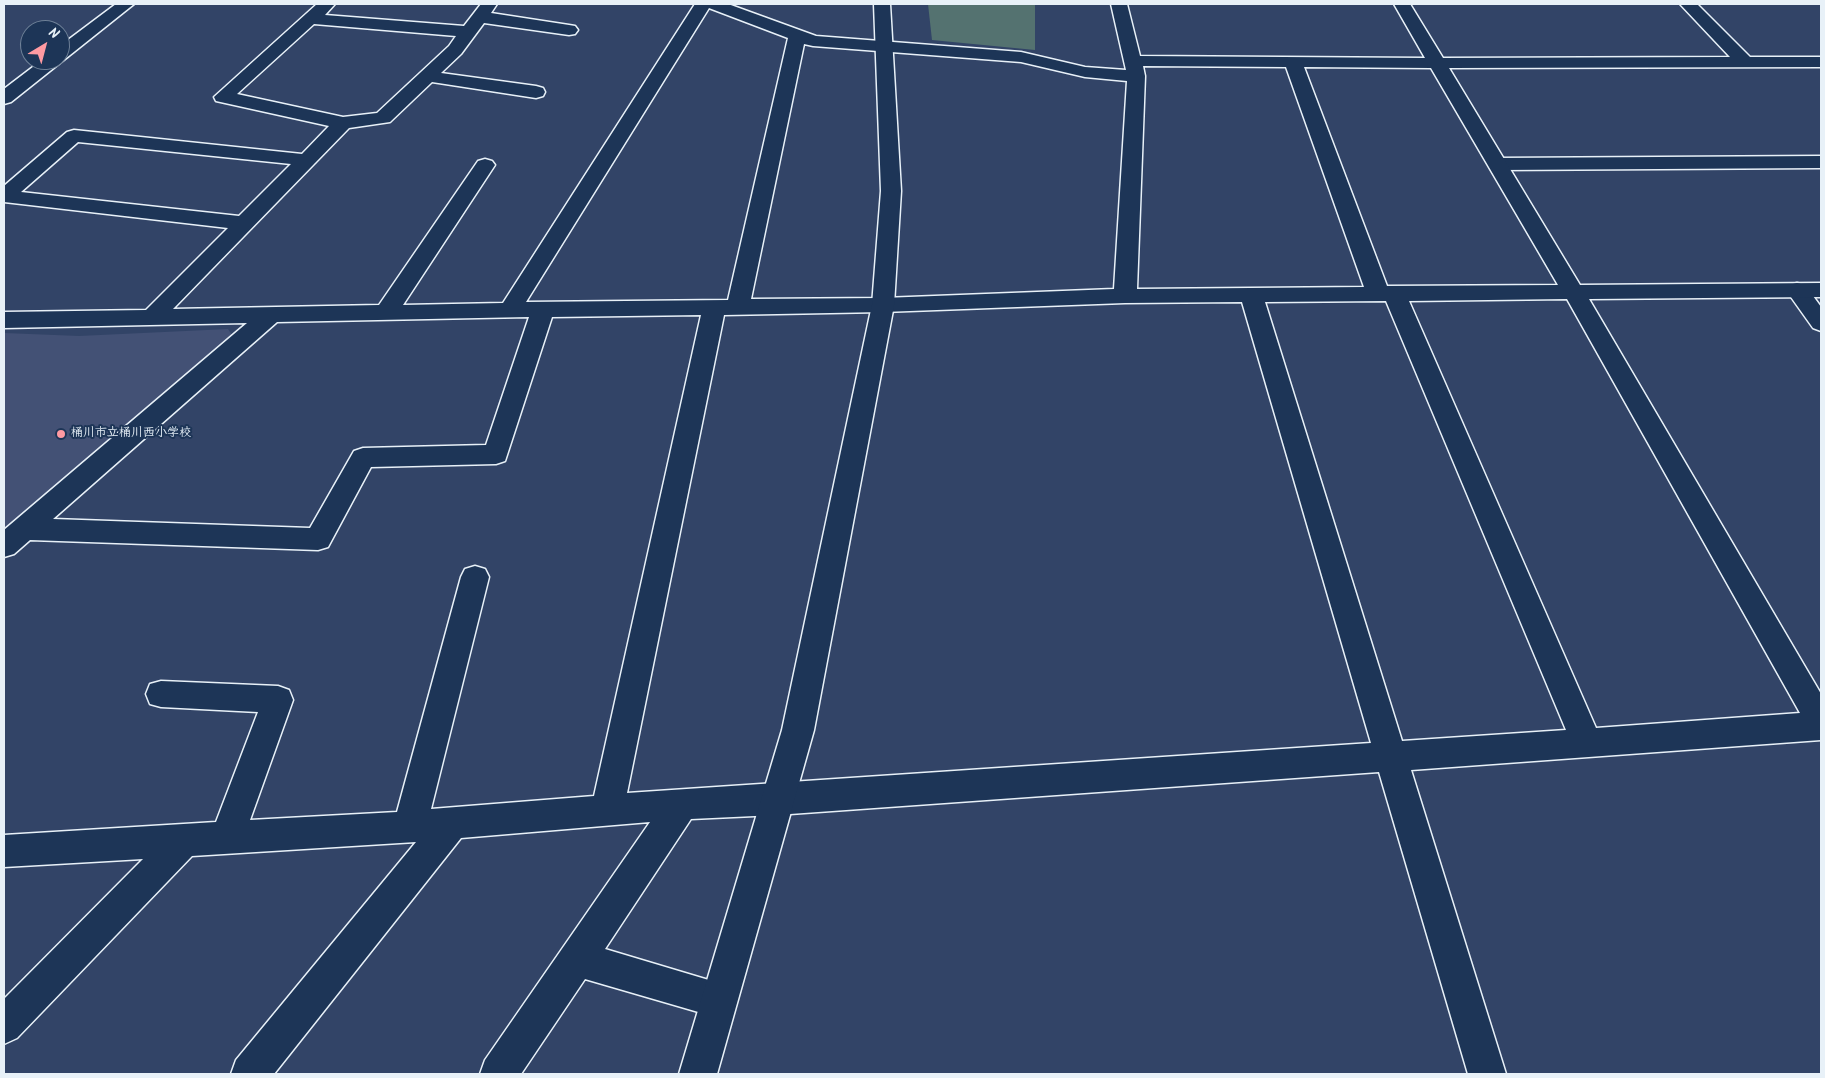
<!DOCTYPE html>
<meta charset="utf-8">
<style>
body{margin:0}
#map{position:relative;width:1825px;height:1078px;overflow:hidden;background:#324467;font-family:Kalam,sans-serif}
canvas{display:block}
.frame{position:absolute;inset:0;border:5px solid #e8f1f8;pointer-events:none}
.north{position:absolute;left:20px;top:20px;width:50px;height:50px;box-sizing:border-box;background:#1d3557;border:1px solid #6e8097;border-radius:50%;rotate:37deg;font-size:14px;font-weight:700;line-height:20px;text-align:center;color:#e8f1f8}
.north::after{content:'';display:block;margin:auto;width:18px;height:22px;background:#ff9aa2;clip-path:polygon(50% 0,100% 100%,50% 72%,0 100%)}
</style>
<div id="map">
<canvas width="1825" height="1078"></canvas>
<div class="frame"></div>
<div class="north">N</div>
</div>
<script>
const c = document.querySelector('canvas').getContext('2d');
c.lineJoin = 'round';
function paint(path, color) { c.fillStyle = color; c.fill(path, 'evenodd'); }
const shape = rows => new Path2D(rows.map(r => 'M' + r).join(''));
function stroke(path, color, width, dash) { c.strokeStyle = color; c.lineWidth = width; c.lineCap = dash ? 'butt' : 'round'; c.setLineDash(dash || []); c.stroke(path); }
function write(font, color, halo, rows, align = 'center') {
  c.font = font + ' Kalam,"Klee One",sans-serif'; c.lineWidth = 4; c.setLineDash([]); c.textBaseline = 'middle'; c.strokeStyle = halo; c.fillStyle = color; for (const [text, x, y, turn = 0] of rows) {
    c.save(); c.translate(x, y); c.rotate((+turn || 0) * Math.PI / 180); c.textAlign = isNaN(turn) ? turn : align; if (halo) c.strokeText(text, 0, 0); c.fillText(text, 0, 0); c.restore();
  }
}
const built = shape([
 [228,329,234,338,4,530,4,333,79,336]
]);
const green = shape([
 [928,4,1035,4,1035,50,932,40]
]);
const lane = shape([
 [1821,156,1821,168,1498,170,1491,168,1488,164,1491,160,1498,158,1821,156],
 [1797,283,1805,285,1821,307,1821,331,1813,328,1786,290,1789,285,1797,283]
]);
const street = shape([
 [116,4,134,4,11,102,4,104,4,89,42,60,60,60,60,46,116,4],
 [317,4,335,4,325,15,464,26,481,4,497,4,491,13,569,25,575,26,578,30,575,34,569,35,484,23,461,54,441,73,536,86,543,88,545,92,543,96,536,98,432,82,390,122,349,128,173,309,379,305,478,161,485,159,492,161,495,165,403,305,503,303,695,4,728,4,816,36,1021,52,1085,67,1126,70,1111,4,1127,4,1140,56,1425,58,1394,4,1410,4,1443,58,1730,57,1680,4,1697,4,1750,57,1821,57,1821,67,1449,68,1580,285,1821,283,1821,297,1589,299,1821,694,1821,740,1411,770,1506,1074,1468,1074,1379,772,776,815,691,819,605,949,732,987,737,1000,732,1013,719,1018,585,979,521,1074,480,1074,485,1060,650,822,461,838,274,1074,231,1074,236,1060,416,842,192,856,17,1038,4,1044,4,999,143,859,4,867,4,835,216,822,258,712,161,707,150,704,146,694,150,684,161,681,278,686,289,690,293,700,250,820,397,812,461,577,465,569,475,566,485,569,489,577,431,809,594,796,701,315,552,317,505,461,496,464,371,467,328,547,318,550,30,540,14,554,4,557,4,530,247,323,4,328,4,312,146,310,228,228,4,202,4,186,67,132,74,130,302,154,329,126,216,101,214,97,317,4],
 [709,8,788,38,728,300,526,302,709,8],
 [314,24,456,36,449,46,377,113,343,117,237,94,314,24],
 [804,44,813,46,1021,62,1085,77,1127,81,1114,289,883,298,751,299,804,44],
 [1143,66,1286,67,1364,287,1137,289,1145,76,1143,66],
 [1304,67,1431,68,1558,285,1387,286,1304,67],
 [78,142,291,164,239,216,21,192,78,142],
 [1567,299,1800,713,1596,728,1409,301,1567,299],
 [1386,301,1566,730,1402,741,1265,302,1386,301],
 [1242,302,1371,743,627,793,724,315,883,312,1125,303,1242,302],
 [529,317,486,445,363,448,354,451,310,528,53,519,277,322,529,317]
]);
const secondary = shape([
 [874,4,890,4,901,191,894,305,814,730,717,1074,679,1074,782,730,872,305,881,191,874,4]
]);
const markers = [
 [61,434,5,"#ff9aa2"]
];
const poiNames = [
 ["桶川市立桶川西小学校",71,434]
];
paint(built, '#435175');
paint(green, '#547270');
stroke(lane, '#e8f1f8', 3);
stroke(street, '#e8f1f8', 3);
stroke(secondary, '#e8f1f8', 3);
paint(lane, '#1d3557');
paint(street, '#1d3557');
paint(secondary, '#1d3557');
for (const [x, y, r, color] of markers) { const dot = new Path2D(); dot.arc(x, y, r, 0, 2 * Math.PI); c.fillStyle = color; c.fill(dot); stroke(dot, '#1d3557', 2); }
write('bold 12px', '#e8f1f8', '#1d3557', poiNames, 'left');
</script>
